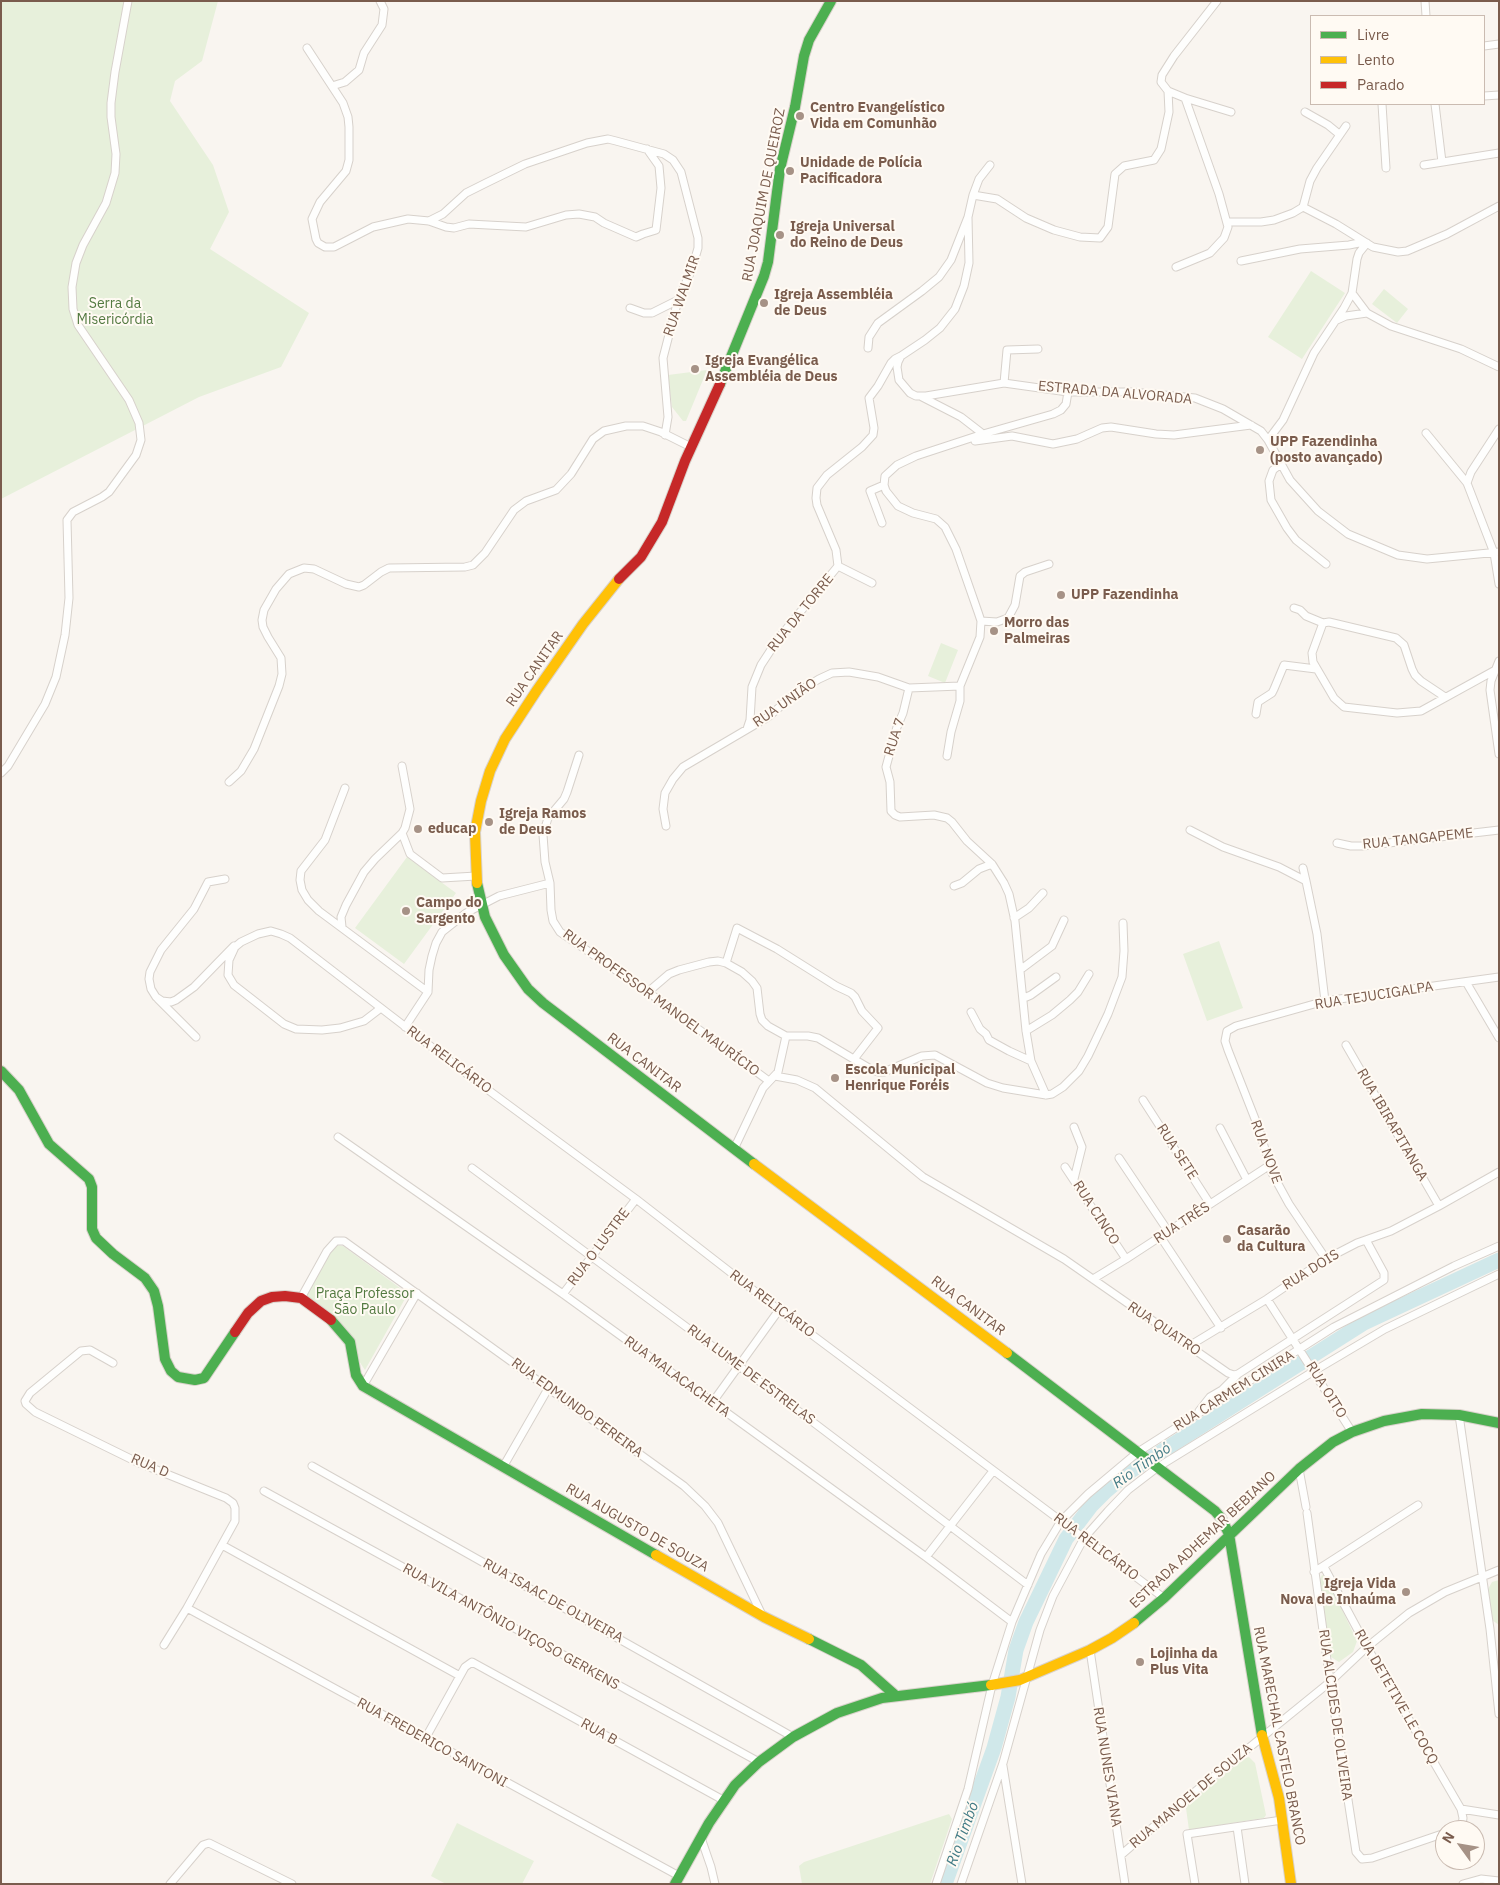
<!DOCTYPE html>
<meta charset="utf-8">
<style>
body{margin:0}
#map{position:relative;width:1500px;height:1885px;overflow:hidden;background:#f9f5f0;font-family:"IBM Plex Sans",sans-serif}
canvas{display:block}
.frame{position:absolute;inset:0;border:2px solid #7a5c4d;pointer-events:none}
.legend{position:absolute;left:1310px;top:15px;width:175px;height:90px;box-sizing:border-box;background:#fffaf3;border:1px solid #cabbb1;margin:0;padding:6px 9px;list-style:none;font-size:15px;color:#7a5c4d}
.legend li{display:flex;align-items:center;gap:10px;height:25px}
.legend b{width:25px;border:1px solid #cabbb1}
.north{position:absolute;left:1435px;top:1820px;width:50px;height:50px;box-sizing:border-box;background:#fffaf3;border:1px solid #cabbb1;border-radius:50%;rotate:302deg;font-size:14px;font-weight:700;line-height:20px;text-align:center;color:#7a5c4d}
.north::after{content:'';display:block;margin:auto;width:18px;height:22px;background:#a69286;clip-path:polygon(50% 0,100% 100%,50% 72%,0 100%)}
</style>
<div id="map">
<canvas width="1500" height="1885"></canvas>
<div class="frame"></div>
<ul class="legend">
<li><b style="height:6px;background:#4caf50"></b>Livre</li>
<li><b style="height:6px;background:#ffc107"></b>Lento</li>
<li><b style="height:6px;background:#c62828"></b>Parado</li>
</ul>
<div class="north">N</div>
</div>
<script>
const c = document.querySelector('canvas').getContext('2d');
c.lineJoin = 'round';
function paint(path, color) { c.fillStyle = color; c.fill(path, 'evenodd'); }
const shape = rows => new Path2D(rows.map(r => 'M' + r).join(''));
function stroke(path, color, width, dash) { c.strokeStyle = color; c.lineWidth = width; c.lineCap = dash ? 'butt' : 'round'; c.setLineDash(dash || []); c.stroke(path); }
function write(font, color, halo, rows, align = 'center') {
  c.font = font + ' "IBM Plex Sans",sans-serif'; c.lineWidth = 4; c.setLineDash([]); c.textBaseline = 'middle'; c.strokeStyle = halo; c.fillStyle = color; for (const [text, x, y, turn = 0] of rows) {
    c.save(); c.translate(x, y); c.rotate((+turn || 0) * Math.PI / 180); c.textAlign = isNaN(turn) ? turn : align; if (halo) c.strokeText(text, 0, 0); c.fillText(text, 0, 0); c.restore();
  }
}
const green = shape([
 [1,1,218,1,202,61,175,81,170,101,213,165,229,212,210,249,309,313,281,367,199,397,1,499],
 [1311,271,1345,293,1302,359,1268,337],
 [1384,289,1408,309,1397,323,1372,304],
 [707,370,686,421,683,421,672,407,668,375],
 [941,643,958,650,945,683,928,676],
 [407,857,456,893,404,964,355,928],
 [1219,941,1243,1008,1207,1021,1183,954],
 [336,1245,343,1246,400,1288,406,1297,365,1370,359,1361,352,1341,306,1294,332,1248],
 [1322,1575,1326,1576,1357,1641,1353,1652,1339,1662,1331,1657,1319,1581],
 [1499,1580,1499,1625,1492,1620,1487,1591,1492,1582],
 [1249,1757,1255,1763,1266,1815,1264,1818,1189,1830,1186,1808,1189,1802,1245,1758],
 [949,1814,952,1819,930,1884,802,1884,799,1866,804,1862],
 [457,1823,534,1861,522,1884,446,1884,431,1876]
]);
const river = shape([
 [945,1884,994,1748,1008,1697,1016,1650,1026,1622,1066,1539,1091,1506,1106,1491,1126,1474,1364,1323,1499,1260]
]);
const street = shape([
 [1425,1,1426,16],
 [1484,46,1499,44],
 [307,48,343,103,348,117,349,127,349,160,346,171,320,202,312,219,316,239,318,243,325,247,334,247,373,227,408,219,429,221,446,227,454,228,469,224,526,227,566,215,579,214,595,217,604,223,636,237,643,234,656,230,661,188,659,166,647,149],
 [332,86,345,82,359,70,364,53,382,25,384,9,380,1],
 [1168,91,1185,98,1219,194,1228,227,1224,238,1210,253,1176,267],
 [1484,96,1499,95],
 [1185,98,1231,112],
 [1382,104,1386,168],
 [1435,104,1442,162],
 [1305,112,1328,125,1339,134],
 [990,165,979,179,973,195,968,217,969,263,964,286,955,309,940,328,925,340,901,356,898,362,897,367,899,380,910,393,916,396,926,396,1004,383,1068,392,1132,392,1195,398,1223,409,1261,431,1268,440,1290,480,1318,511,1348,534,1398,555,1427,559,1499,552],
 [1424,165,1499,153],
 [973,195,997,199,1026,218,1054,230,1080,237,1100,238,1108,227,1115,174,1124,166,1154,160,1161,149,1169,112,1168,91,1161,82,1162,75,1174,56,1217,1],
 [1303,207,1336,224,1373,247,1398,252,1407,251,1447,234,1499,206],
 [1303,207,1310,181,1317,168,1346,126],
 [429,221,443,214,466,193,486,183,525,164,587,143,608,139,616,141,664,154,673,160,681,172,698,238,698,248,692,269,678,300,663,358,668,417,665,435],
 [1227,222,1261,222,1274,220,1293,213,1303,207],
 [1241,261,1300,249,1349,245,1364,242],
 [1352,293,1367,313,1391,326,1461,349,1499,367],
 [630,308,644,313,652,313,678,300],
 [1337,320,1346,316,1367,313],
 [868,348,869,337,878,323,922,291,939,277,951,260,968,217],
 [1004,383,1007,350,1038,349],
 [922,397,961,417,983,434],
 [1426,433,1467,483,1494,553,1499,584],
 [1268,440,1283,420,1314,353,1344,308,1352,293,1357,259,1359,253,1367,243],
 [975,441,1012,436,1053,444,1077,439,1102,428,1111,427,1156,434,1174,435,1251,425],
 [1281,464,1273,470,1269,481,1271,500,1287,528,1296,540,1326,564],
 [1467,483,1471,472,1499,429],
 [882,523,870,491,884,485],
 [838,566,872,583],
 [1294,608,1300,610,1306,616,1323,623,1329,622,1396,638,1404,645,1412,669,1415,675,1421,681,1445,697],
 [981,621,997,622,1008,618,1015,605,1020,576,1025,572,1049,564],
 [1323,623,1312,653,1313,662,1334,698,1344,707,1397,713,1421,711,1499,668],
 [1499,661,1491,681,1490,690,1499,754],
 [960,686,980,637,981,621,978,612,956,549,945,527,936,519,913,513,898,506,886,491,884,485,885,476,897,465,916,456,983,434,1053,414,1061,410,1066,404,1068,392],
 [909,688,903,713,897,727,886,767,890,782,891,811,895,815,900,817,934,815,947,818,952,822,967,841,992,864,1004,883,1009,894,1015,921,1026,1031,1031,1061,1046,1095],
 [1256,714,1258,702,1272,693,1274,689,1284,665,1316,669],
 [747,729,750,720,752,687,761,665,778,639,838,566,836,550,817,505,816,498,817,488,827,475,862,447,873,435,874,428,869,398,878,386,891,363,895,359,901,356],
 [579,755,567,792,564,799,548,818,543,835,545,862,550,883,551,910,553,921,560,932,648,992,769,1081],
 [947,756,951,732,960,701,960,686],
 [1,773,8,766,45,704,56,677,65,635,69,598,67,520,73,512,102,497,109,492,136,455,141,440,139,423,129,400,78,325,73,309,72,287,76,263,83,245,106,203,115,173,116,154,111,117,111,103,115,72,128,1],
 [229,782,241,771,254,749,279,686,282,674,281,658,268,637,263,627,262,620,264,610,276,589,289,574,304,568,314,569,346,584,359,587,364,585,381,572,389,568,465,567,473,565,485,553,514,510,526,501,556,490,571,474,593,439,604,431,626,426,643,426,661,432,691,447],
 [345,788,325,840,301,871,300,880,302,890,308,900,319,911,428,992],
 [666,826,663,809,665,793,673,779,683,767,768,717,796,693,819,679,832,673,849,672,878,677,909,688,960,686],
 [1190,830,1223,847,1279,867,1306,881,1317,934,1325,1001],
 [402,833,410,854,442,878,476,876],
 [1337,843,1351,846,1363,846,1499,830],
 [1303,868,1306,881],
 [225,879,208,882,194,909,161,950,150,972,149,979,151,989,156,997,162,1001,171,1002,176,1000,194,987,234,946],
 [954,886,962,883,979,869,992,864],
 [1014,918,1029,908,1043,893],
 [342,927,341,917,346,905,364,872,375,859,402,833,405,828,410,809,402,766],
 [726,963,737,928,777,949,836,986,851,993,855,997,862,1011,878,1028,854,1059],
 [1020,970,1052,946,1064,920],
 [1466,982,1499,1038],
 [648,992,669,974,679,970,709,962,718,961,726,963,742,972,752,981,757,988,760,1014,762,1020,768,1026,786,1036,808,1036,818,1038,874,1071,878,1072,884,1072,922,1056,935,1055,987,1083,1003,1088,1046,1095,1052,1094,1063,1087,1079,1071,1088,1056,1108,1014,1122,977,1124,951,1123,923],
 [1024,998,1031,995,1056,977],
 [158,999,196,1037],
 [381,1008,364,1021,340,1028,322,1030,296,1029,284,1024,234,985,228,975,229,960,235,947,241,942,258,934,271,931,281,934,290,938,472,1078,636,1199,779,1310,1164,1598],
 [971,1012,980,1029,986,1034,989,1040,1009,1051,1031,1061],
 [405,1027,428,992,429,970,432,956,436,943,442,932,466,913,499,896,550,883],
 [1026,1031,1052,1015,1070,1000,1078,992,1089,974],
 [1346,1045,1439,1206],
 [775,1076,797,1080,815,1088,923,1177,1064,1259,1228,1373,1234,1375,1238,1374],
 [1143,1100,1210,1204],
 [1220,1128,1247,1180],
 [338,1137,563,1294,926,1557,1012,1622],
 [734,1149,763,1088,778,1072,786,1036],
 [1119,1158,1168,1231],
 [1065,1167,1126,1259],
 [472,1168,739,1366,1028,1585],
 [1074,1179,1082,1147,1074,1127],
 [1160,1236,1221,1328],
 [1326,1259,1289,1204,1272,1173,1259,1129,1228,1050,1225,1041,1227,1031,1236,1026,1325,1001,1499,977],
 [1093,1279,1126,1259,1270,1165],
 [563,1294,636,1199],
 [301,1298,327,1251,336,1241,344,1241,684,1486,705,1506,718,1523,763,1617],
 [1267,1299,1352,1432],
 [1189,1346,1267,1299,1326,1259,1357,1243,1391,1231,1439,1206,1499,1172],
 [113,1363,90,1350,81,1351,30,1393,25,1401,26,1404,35,1412,137,1462,226,1498,233,1503,235,1508,235,1521,187,1608,164,1645],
 [363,1386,417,1293],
 [712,1403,779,1310],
 [1199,1411,1210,1397,1222,1390,1238,1374,1384,1280,1384,1273,1366,1240],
 [1459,1415,1490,1629,1499,1714],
 [312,1466,793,1737],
 [503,1467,549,1387],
 [1299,1469,1306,1507],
 [264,1491,759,1762],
 [1307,1513,1330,1682,1356,1852,1362,1859,1372,1858,1445,1833],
 [222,1545,460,1676],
 [926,1557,993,1471],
 [1324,1567,1367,1647,1461,1809,1463,1818,1462,1825,1453,1830],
 [1314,1572,1418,1505],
 [187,1608,679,1876],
 [1090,1650,1125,1884],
 [425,1739,465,1667,472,1662,723,1800],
 [1003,1766,1022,1884],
 [1461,1809,1499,1815],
 [1237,1827,1245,1884],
 [701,1838,711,1867,715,1884],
 [1121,1855,1181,1803,1330,1682,1367,1647,1409,1613,1445,1592,1499,1570],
 [170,1884,203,1845,209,1843,292,1884],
 [936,1884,968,1789,992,1685,1012,1622,1041,1554,1061,1521,1088,1494,1138,1452,1334,1327,1454,1266,1499,1246],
 [961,1884,1003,1763,1040,1630,1053,1596,1084,1538,1108,1511,1128,1490,1158,1467,1314,1371,1385,1329,1499,1274],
 [1195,1884,1187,1834,1282,1820],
 [1463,1884,1481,1879,1499,1881]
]);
const fast = shape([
 [720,384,764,276,768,262,780,169,795,107,804,56,809,40,831,1],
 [477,883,485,917,504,955,528,989,543,1003,754,1164],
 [1,1071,19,1090,49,1144,89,1179,92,1187,92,1229,96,1238,113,1254,145,1278,154,1291,158,1306,165,1359,171,1371,178,1377,195,1380,204,1378,235,1332],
 [331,1320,350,1342,356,1375,363,1386,656,1555],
 [1007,1353,1215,1511,1221,1518,1229,1534,1262,1735],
 [1134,1623,1164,1598,1299,1469,1333,1442,1352,1432,1384,1421,1422,1414,1459,1415,1499,1423],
 [809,1639,861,1665,895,1695],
 [675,1884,709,1823,735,1785,759,1762,793,1737,837,1713,882,1698,991,1685]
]);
const slow = shape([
 [477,883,475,832,481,801,490,771,505,739,537,690,583,624,619,579],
 [754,1164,1007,1353],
 [656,1555,764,1617,809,1639],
 [991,1685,1020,1680,1090,1650,1112,1638,1134,1623],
 [1262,1735,1279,1798,1291,1884]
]);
const jam = shape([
 [619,579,641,557,662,522,685,461,720,384],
 [235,1332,248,1313,261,1301,272,1297,285,1296,301,1298,331,1320]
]);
const markers = [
 [800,116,5,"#a69286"],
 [790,171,5,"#a69286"],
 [780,235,5,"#a69286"],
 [764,303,5,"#a69286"],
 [695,369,5,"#a69286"],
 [1260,450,5,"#a69286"],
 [1061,595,5,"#a69286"],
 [994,631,5,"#a69286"],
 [489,822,5,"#a69286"],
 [418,829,5,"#a69286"],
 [406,911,5,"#a69286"],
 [835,1078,5,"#a69286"],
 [1227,1239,5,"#a69286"],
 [1406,1592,5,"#a69286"],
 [1140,1662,5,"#a69286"]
];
const poiNames = [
 ["Centro Evangelístico",810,108],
 ["Vida em Comunhão",810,124],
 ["Unidade de Polícia",800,163],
 ["Pacificadora",800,179],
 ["Igreja Universal",790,227],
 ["do Reino de Deus",790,243],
 ["Igreja Assembléia",774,295],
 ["de Deus",774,311],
 ["Igreja Evangélica",705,361],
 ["Assembléia de Deus",705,377],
 ["UPP Fazendinha",1270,442],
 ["(posto avançado)",1270,458],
 ["UPP Fazendinha",1071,595],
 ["Morro das",1004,623],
 ["Palmeiras",1004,639],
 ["Igreja Ramos",499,814],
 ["de Deus",499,830],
 ["educap",428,829],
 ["Campo do",416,903],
 ["Sargento",416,919],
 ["Escola Municipal",845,1070],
 ["Henrique Foréis",845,1086],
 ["Casarão",1237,1231],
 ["da Cultura",1237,1247],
 ["Igreja Vida",1396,1584,"right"],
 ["Nova de Inhaúma",1396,1600,"right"],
 ["Lojinha da",1150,1654],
 ["Plus Vita",1150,1670]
];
const streetNames = [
 ["RUA JOAQUIM DE QUEIROZ",764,195,-79],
 ["RUA WALMIR",682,296,-71],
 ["ESTRADA DA ALVORADA",1115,393,5],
 ["RUA DA TORRE",801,613,-51],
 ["RUA CANITAR",535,669,-55],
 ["RUA UNIÃO",785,703,-35],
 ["RUA 7",895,737,-72],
 ["RUA TANGAPEME",1418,839,-6],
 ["RUA TEJUCIGALPA",1374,996,-9],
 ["RUA PROFESSOR MANOEL MAURÍCIO",661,1003,36],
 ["RUA RELICÁRIO",449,1060,37],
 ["RUA CANITAR",644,1063,37],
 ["RUA IBIRAPITANGA",1392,1125,60],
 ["RUA SETE",1177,1152,57],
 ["RUA NOVE",1266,1152,70],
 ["RUA CINCO",1096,1213,57],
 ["RUA TRÊS",1182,1223,-33],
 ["RUA O LUSTRE",599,1247,-53],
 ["RUA DOIS",1311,1270,-32],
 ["RUA RELICÁRIO",772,1304,37],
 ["RUA CANITAR",968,1306,37],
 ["RUA QUATRO",1164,1329,34],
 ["RUA LUME DE ESTRELAS",751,1375,37],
 ["RUA MALACACHETA",677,1377,36],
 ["RUA OITO",1326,1390,58],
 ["RUA CARMEM CINIRA",1234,1391,-32],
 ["RUA EDMUNDO PEREIRA",577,1408,36],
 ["RUA D",150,1466,23],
 ["RUA AUGUSTO DE SOUZA",637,1528,30],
 ["ESTRADA ADHEMAR BEBIANO",1203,1540,-43],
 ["RUA RELICÁRIO",1096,1547,37],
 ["RUA ISAAC DE OLIVEIRA",553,1601,29],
 ["RUA VILA ANTÔNIO VIÇOSO GERKENS",511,1627,29],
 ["RUA DETETIVE LE COCQ",1396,1697,60],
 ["RUA ALCIDES DE OLIVEIRA",1335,1715,82],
 ["RUA B",599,1732,29],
 ["RUA MARECHAL CASTELO BRANCO",1279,1736,79],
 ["RUA FREDERICO SANTONI",432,1743,29],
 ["RUA NUNES VIANA",1107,1767,81],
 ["RUA MANOEL DE SOUZA",1191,1796,-40]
];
const parkNames = [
 ["Serra da",115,304],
 ["Misericórdia",115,320],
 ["Praça Professor",365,1294],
 ["São Paulo",365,1310]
];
const waterNames = [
 ["Rio Timbó",1142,1466,-35],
 ["Rio Timbó",963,1834,-70]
];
paint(green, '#e7f0db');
stroke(river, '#d0e8ea', 15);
stroke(street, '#d7d1cb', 9);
stroke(fast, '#d9d2cb', 12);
stroke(slow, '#d9d2cb', 12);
stroke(jam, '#d9d2cb', 12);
stroke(street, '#fefefd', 7);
stroke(fast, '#4caf50', 10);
stroke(slow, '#ffc107', 10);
stroke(jam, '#c62828', 10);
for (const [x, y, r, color] of markers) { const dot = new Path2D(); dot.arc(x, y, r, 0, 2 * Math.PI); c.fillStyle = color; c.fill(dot); stroke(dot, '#fffaf3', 2); }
write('bold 14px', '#7a5c4d', '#fffaf3', poiNames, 'left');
write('14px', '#7a5c4d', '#fffaf3', streetNames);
write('14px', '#537a41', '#fffaf3', parkNames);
write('italic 15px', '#437c86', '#fffaf3', waterNames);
</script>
